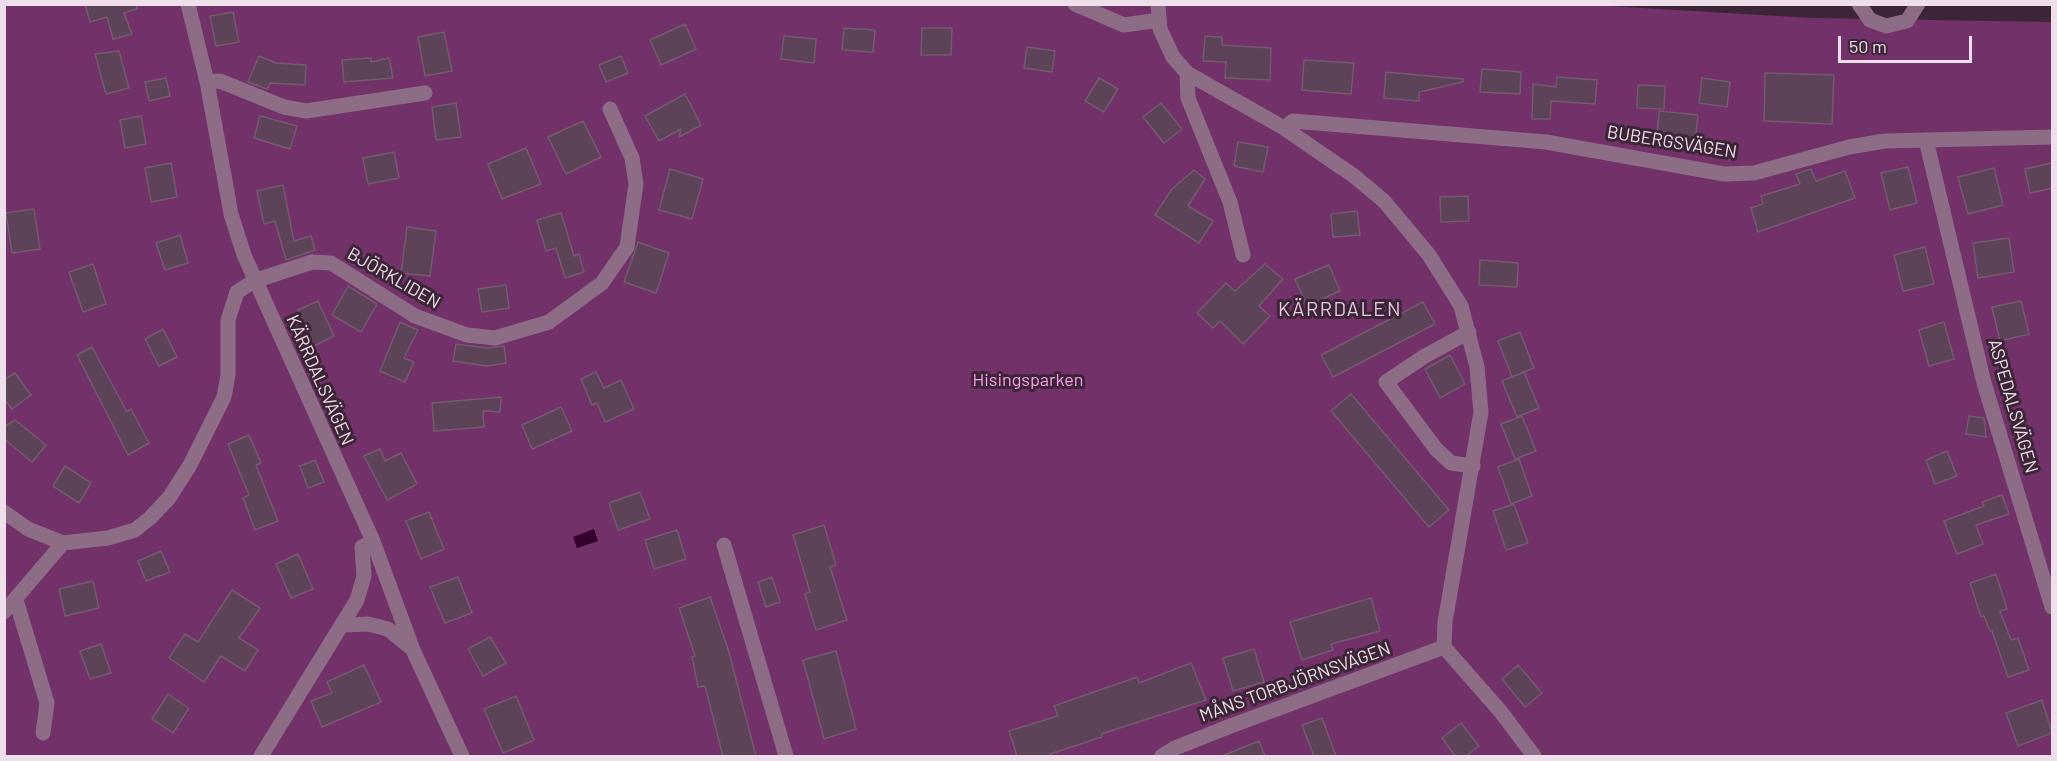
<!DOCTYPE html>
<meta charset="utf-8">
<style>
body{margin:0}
#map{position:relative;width:2057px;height:761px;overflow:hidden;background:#3d2538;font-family:Barlow,sans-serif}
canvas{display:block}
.frame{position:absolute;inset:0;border:6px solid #efdfeb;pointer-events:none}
.scale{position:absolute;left:1838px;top:36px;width:134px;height:27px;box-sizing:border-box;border:3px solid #efdfeb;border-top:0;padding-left:8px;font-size:18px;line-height:21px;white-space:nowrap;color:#efdfeb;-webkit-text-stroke:4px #3d2538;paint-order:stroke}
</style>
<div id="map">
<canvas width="2057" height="761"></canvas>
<div class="frame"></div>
<div class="scale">50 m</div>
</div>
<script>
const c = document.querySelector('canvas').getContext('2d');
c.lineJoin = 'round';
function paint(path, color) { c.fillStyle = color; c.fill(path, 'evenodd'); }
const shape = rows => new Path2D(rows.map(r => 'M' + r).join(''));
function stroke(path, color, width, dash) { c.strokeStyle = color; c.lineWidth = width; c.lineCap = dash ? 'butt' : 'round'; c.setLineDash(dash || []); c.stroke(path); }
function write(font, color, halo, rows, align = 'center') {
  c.font = font + ' Barlow,sans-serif'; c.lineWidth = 6; c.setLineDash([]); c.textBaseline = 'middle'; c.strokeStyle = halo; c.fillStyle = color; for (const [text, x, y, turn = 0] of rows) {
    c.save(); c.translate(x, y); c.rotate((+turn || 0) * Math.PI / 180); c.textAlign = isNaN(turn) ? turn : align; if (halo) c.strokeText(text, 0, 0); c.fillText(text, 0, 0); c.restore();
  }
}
const green = shape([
 [1574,4,1812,18,2052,22,2052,756,5,756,4,5]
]);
const water = shape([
 [594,529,598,541,577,548,573,537]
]);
const building = shape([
 [85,4,137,4,137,9,124,13,132,34,113,39,107,17,90,22,85,4],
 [233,12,239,42,216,46,210,16,233,12],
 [685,24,696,49,661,65,650,40,685,24],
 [844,28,875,30,873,52,842,50,844,28],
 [922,28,952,28,951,55,921,55,922,28],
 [444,32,452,71,425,76,418,37,444,32],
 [784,36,816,39,814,63,781,59,784,36],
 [1205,36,1222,37,1222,45,1271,48,1270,80,1225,78,1226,62,1203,61,1205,36],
 [1027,47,1055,51,1052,72,1024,68,1027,47],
 [119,51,129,88,106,94,95,54,119,51],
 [259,56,276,63,306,65,305,85,270,83,267,89,248,82,259,56],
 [621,56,628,73,606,82,599,65,621,56],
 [371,58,371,62,389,58,393,78,344,82,342,60,371,58],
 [1304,60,1354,63,1351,94,1302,90,1304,60],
 [1482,69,1521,72,1520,94,1480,92,1482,69],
 [1386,72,1463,79,1463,82,1419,92,1419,101,1384,98,1386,72],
 [1765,73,1834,75,1832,124,1764,121,1765,73],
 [1557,77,1597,80,1595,104,1551,101,1550,119,1532,119,1533,84,1556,87,1557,77],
 [166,78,170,96,149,101,145,82,166,78],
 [1099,78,1118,89,1104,112,1085,101,1099,78],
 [1702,78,1730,82,1727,107,1699,103,1702,78],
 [1638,85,1665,86,1664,109,1637,108,1638,85],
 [685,94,701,125,679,137,681,129,659,141,645,116,685,94],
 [456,103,461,137,436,140,432,107,456,103],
 [1161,103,1182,129,1164,143,1143,117,1161,103],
 [1659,111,1698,115,1695,141,1657,137,1659,111],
 [141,116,146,144,125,148,120,120,141,116],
 [260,116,297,126,290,149,254,138,260,116],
 [583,121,601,157,566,174,548,137,583,121],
 [1238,142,1268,147,1263,172,1234,166,1238,142],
 [526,148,541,184,502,199,488,164,526,148],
 [394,152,399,178,368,184,363,158,394,152],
 [171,163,177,197,151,202,145,168,171,163],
 [2052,163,2052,188,2030,193,2025,169,2052,163],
 [1908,167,1917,203,1890,210,1881,173,1908,167],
 [1994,168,2003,205,1968,214,1958,177,1994,168],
 [670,169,703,179,692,219,659,210,670,169],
 [1811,169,1816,181,1845,171,1855,198,1758,232,1751,208,1763,204,1761,196,1800,184,1796,174,1811,169],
 [1194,170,1205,179,1188,206,1213,221,1199,243,1155,215,1172,189,1194,170],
 [283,185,294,241,311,236,315,250,286,260,275,221,264,224,257,191,283,185],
 [1468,196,1469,221,1441,222,1440,197,1468,196],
 [34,209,40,249,12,253,6,213,34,209],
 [1357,211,1360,235,1333,237,1331,214,1357,211],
 [561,213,574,256,579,254,584,272,565,278,556,248,546,251,537,220,561,213],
 [407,227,436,231,430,276,401,273,407,227],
 [180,235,188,263,165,270,156,243,180,235],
 [2009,238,2014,272,1978,278,1973,243,2009,238],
 [638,242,669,253,656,293,624,282,638,242],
 [1925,247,1934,284,1903,291,1894,255,1925,247],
 [1480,260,1518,263,1517,287,1479,285,1480,260],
 [93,264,106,304,83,312,69,272,93,264],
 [1265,264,1283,279,1259,306,1270,316,1243,344,1220,321,1213,328,1197,313,1226,283,1235,291,1265,264],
 [1329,265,1340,291,1307,306,1295,279,1329,265],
 [506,285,509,308,482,312,478,289,506,285],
 [348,286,377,304,361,332,332,315,348,286],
 [318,301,334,336,314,346,298,310,318,301],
 [2021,301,2029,334,2000,341,1992,307,2021,301],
 [1423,302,1435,324,1333,377,1321,355,1423,302],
 [400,322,418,330,404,358,414,362,405,382,380,371,400,322],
 [1944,322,1954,359,1929,366,1919,330,1944,322],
 [163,329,177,357,159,366,145,339,163,329],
 [1520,332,1534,368,1512,377,1498,341,1520,332],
 [456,344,487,348,504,346,506,363,486,366,453,361,456,344],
 [92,347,127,412,131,409,149,443,128,455,77,355,92,347],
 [1450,355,1465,384,1440,398,1425,369,1450,355],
 [596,372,604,388,621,380,634,409,605,422,597,403,592,405,581,379,596,372],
 [1524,372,1539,408,1517,417,1502,381,1524,372],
 [15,373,31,395,12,409,4,399,4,380,15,373],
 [1351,394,1449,510,1429,527,1331,411,1351,394],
 [501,397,500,412,483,411,484,427,434,431,432,403,501,397],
 [561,407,572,431,532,449,522,425,561,407],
 [1522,416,1536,451,1515,459,1501,424,1522,416],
 [1969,416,1984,418,1986,437,1966,434,1969,416],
 [15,420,46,445,32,462,4,439,4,427,15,420],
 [249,435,261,463,256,465,278,521,255,530,243,498,249,495,228,444,249,435],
 [380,449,385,461,401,453,417,484,387,500,364,456,380,449],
 [1947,451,1957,476,1935,484,1926,460,1947,451],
 [1519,459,1532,496,1511,504,1498,467,1519,459],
 [315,460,324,482,308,488,300,466,315,460],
 [65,466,91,483,79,503,53,486,65,466],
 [640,492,650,519,618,530,609,503,640,492],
 [2002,495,2009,514,1976,525,1983,544,1957,554,1944,521,1984,506,1982,502,2002,495],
 [1514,504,1528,543,1506,550,1493,511,1514,504],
 [429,512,444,549,421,559,406,521,429,512],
 [824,525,836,565,830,567,847,620,816,630,805,594,810,592,793,535,824,525],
 [677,530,686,559,654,569,645,540,677,530],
 [161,551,170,572,146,581,138,561,161,551],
 [298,554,313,589,291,598,276,564,298,554],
 [1996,574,2007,609,2000,611,2011,640,2018,638,2029,670,2008,677,1992,631,1990,631,1984,616,1981,617,1970,583,1996,574],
 [458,577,472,613,445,623,430,587,458,577],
 [772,577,780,602,766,607,758,582,772,577],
 [93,581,99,608,65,616,59,589,93,581],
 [232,590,260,608,239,638,258,650,245,671,221,656,204,682,169,658,185,634,198,642,232,590],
 [710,597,728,649,756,756,723,756,705,686,698,687,692,657,695,656,679,608,710,597],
 [1371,598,1380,631,1331,644,1333,650,1302,660,1290,622,1371,598],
 [490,637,506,663,483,676,468,649,490,637],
 [101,644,111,673,90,679,80,651,101,644],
 [1254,649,1264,682,1233,691,1223,658,1254,649],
 [836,651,856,729,824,739,803,660,836,651],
 [1191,663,1206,700,1101,734,1102,737,1050,754,1050,756,1017,756,1009,731,1058,716,1054,706,1137,677,1139,683,1191,663],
 [364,665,381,702,322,727,311,701,332,693,327,682,364,665],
 [1518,665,1542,693,1525,707,1502,679,1518,665],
 [168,694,189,708,173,733,152,719,168,694],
 [516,696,534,740,503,753,484,709,516,696],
 [2042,700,2052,733,2018,746,2006,713,2042,700],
 [1322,718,1336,756,1314,756,1302,725,1322,718],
 [1461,723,1479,746,1466,756,1455,756,1442,738,1461,723],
 [1259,741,1265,756,1222,756,1259,741]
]);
const minor = shape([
 [188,4,207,82,231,214,244,255,373,541,413,650,462,756],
 [1075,4,1124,25,1159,20],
 [1158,4,1160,29,1173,57,1187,73,1284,128,1354,176,1384,201,1429,255,1461,306,1477,367,1481,412,1445,622,1444,647],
 [1859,4,1870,20,1886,26,1907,21,1918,4],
 [1187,73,1188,98,1230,202,1243,255],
 [207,82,220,81,284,107,306,111,425,93],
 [1284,128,1293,121,1546,142,1724,174,1754,173,1849,147,1885,141,2052,137],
 [1926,140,1984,383,2052,607],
 [1469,332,1425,356,1386,382,1436,449,1451,463,1473,466],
 [4,512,28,529,63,543,108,538,135,530,150,518,169,498,190,465,224,397,228,375,228,320,237,292,254,281,312,262,331,263,415,316,467,335,495,338,549,322,602,283,627,247,636,184,632,158,610,109],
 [724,545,786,756],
 [16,600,47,703,43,733],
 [4,612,63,543],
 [343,625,368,624,388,629,410,647],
 [1444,647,1501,712,1534,756],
 [261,756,357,600,364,576,362,547,373,541],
 [1162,756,1175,748,1228,727,1444,647]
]);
const streetNames = [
 ["BUBERGSVÄGEN",1672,142,9],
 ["BJÖRKLIDEN",394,278,30],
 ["KÄRRDALSVÄGEN",320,380,66],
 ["ASPEDALSVÄGEN",2013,406,74],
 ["MÅNS TORBJÖRNSVÄGEN",1295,682,-20]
];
const parkNames = [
 ["Hisingsparken",1028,380]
];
const neighbourhoodNames = [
 ["KÄRRDALEN",1340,309]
];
paint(green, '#723168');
paint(water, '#34012d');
paint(building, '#5c4357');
stroke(building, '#755a6f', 1.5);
stroke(minor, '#8d6c86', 15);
write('18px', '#efdfeb', '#3d2538', streetNames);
write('18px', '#fe9ceb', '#3d2538', parkNames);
c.letterSpacing = '1.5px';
write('20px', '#e6c7df', '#3d2538', neighbourhoodNames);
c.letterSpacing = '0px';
</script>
